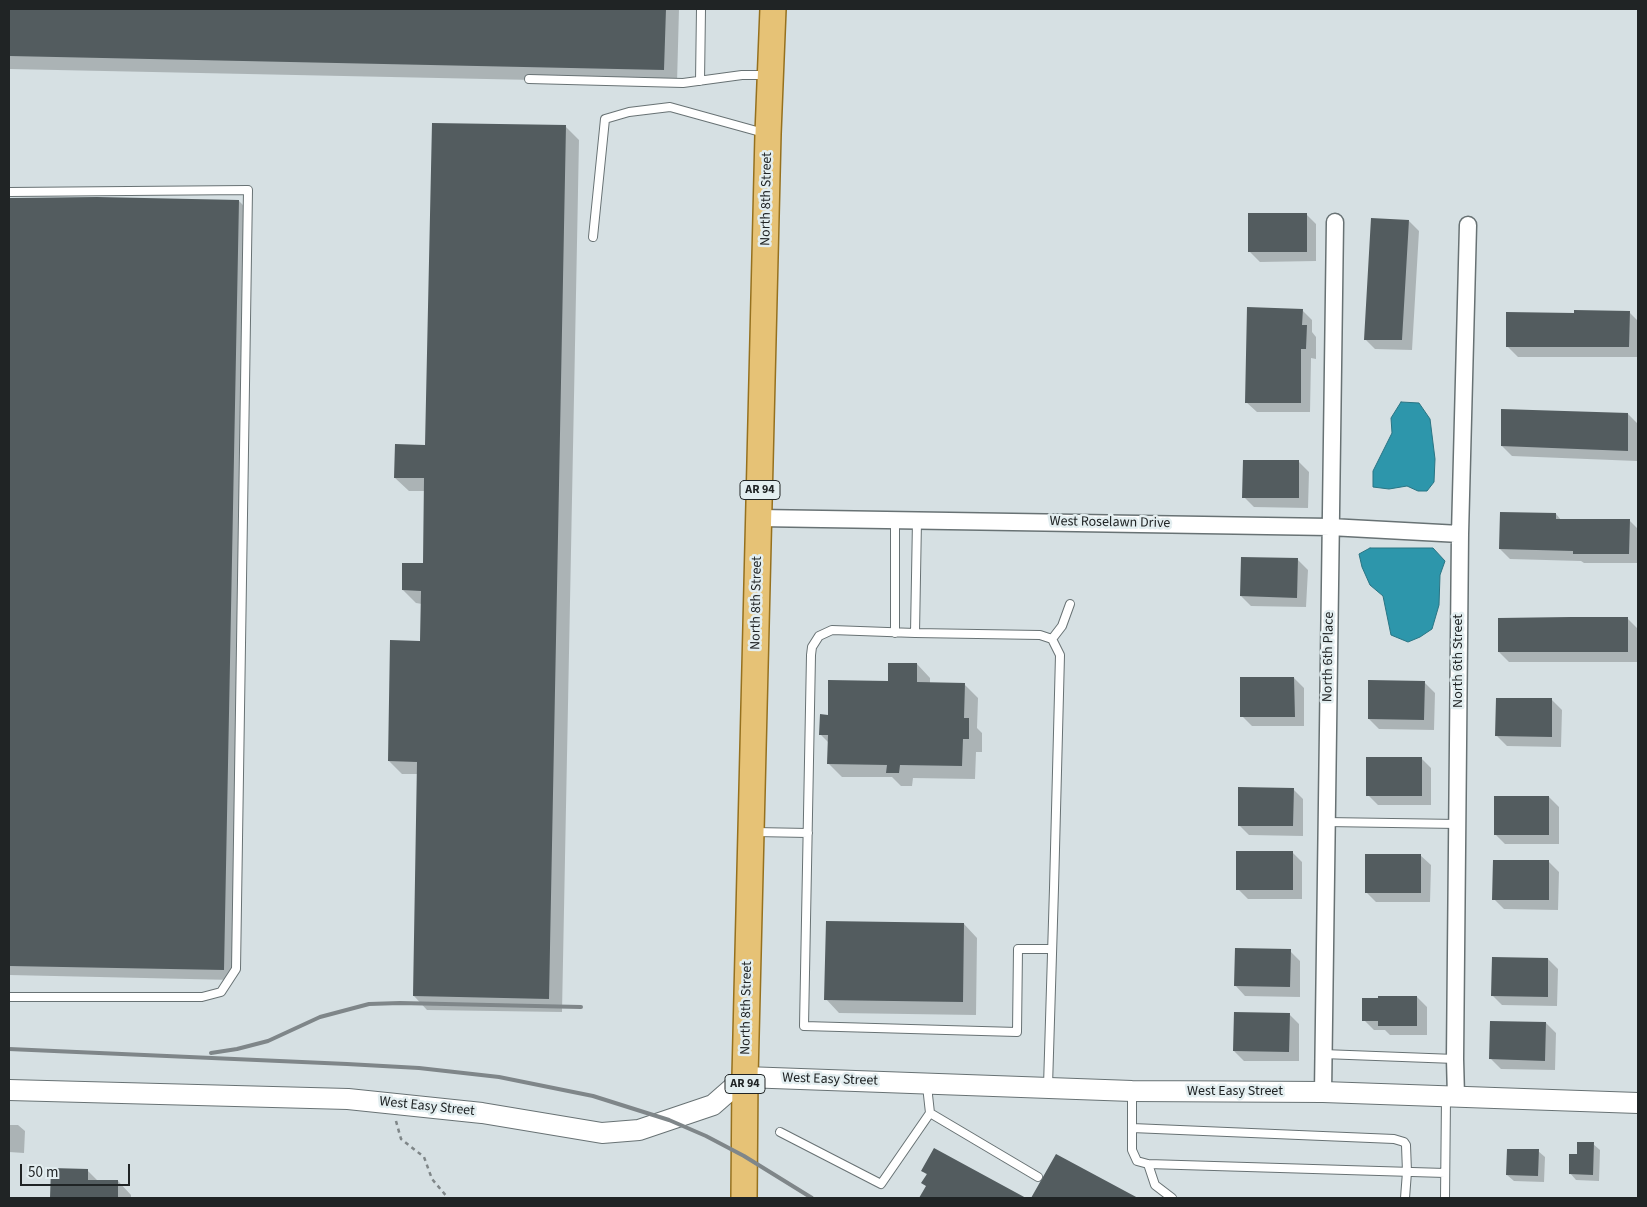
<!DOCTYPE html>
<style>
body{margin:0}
#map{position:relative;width:1647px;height:1207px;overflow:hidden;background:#d6e0e3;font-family:"Source Sans 3",sans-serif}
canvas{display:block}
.frame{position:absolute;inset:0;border:10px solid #202425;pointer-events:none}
.scale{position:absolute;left:20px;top:1164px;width:110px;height:22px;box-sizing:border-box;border:2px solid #202425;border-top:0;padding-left:6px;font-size:15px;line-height:18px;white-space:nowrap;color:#202425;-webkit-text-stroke:4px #e3eef0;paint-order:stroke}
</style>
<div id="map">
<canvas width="1647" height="1207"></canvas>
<div class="frame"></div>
<div class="scale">50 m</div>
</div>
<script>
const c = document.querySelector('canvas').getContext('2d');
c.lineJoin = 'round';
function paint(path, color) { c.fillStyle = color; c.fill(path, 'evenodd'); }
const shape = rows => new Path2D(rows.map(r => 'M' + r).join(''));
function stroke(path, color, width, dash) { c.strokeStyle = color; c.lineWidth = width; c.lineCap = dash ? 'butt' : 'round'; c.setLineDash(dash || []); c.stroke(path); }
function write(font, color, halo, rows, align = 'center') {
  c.font = font + ' "Source Sans 3",sans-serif'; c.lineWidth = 5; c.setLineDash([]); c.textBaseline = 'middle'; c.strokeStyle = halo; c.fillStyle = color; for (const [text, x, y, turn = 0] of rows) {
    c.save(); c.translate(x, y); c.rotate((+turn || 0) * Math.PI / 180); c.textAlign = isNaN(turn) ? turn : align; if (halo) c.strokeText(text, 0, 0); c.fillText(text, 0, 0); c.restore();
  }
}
const water = shape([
 [1401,402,1419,403,1430,419,1435,459,1434,482,1427,491,1418,491,1407,486,1389,489,1373,487,1373,471,1392,433,1391,418,1401,402],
 [1370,548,1433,548,1445,561,1440,575,1439,605,1432,629,1420,637,1408,642,1391,635,1383,596,1370,585,1362,567,1359,554,1370,548]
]);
const shadow = shape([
 [9,9,679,9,677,83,9,69],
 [566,127,579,140,562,1012,427,1010,414,996,418,774,402,774,389,761,421,642,422,604,416,603,403,590,424,565,425,491,409,491,395,478,427,446],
 [97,198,239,201,249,211,234,980,9,975,9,199],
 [1306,214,1316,224,1316,261,1260,262,1250,252],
 [1409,221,1419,231,1412,350,1375,349,1365,339],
 [1302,310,1312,320,1312,332,1316,337,1316,359,1311,358,1310,412,1257,412,1246,402],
 [1629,312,1638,321,1638,357,1518,357,1508,347,1575,314],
 [1628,414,1638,424,1637,461,1512,456,1502,446],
 [1299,462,1309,472,1308,508,1254,507,1244,497],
 [1556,514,1561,520,1629,520,1638,529,1638,563,1584,563,1581,561,1510,559,1500,549],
 [1298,560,1308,570,1306,607,1251,606,1241,596],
 [1628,619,1638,629,1637,662,1509,662,1499,652],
 [917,664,930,678,930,683,964,684,978,698,977,728,982,733,982,752,976,752,975,779,913,778,912,786,901,786,892,777,842,777,828,763,829,743,821,735,829,716,889,682],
 [1294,678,1304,688,1304,726,1252,726,1242,716],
 [1425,683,1435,693,1434,730,1379,729,1369,719],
 [1552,700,1562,710,1561,747,1507,746,1497,736],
 [1421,758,1431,768,1431,805,1378,805,1368,795],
 [1293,789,1303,799,1303,836,1249,835,1239,825],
 [1549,797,1559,807,1559,844,1505,844,1495,834],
 [1292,852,1302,862,1302,899,1248,899,1238,889],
 [1420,855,1431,865,1430,902,1376,902,1366,892],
 [1549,862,1559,872,1558,910,1504,909,1494,899],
 [964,924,977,938,976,1015,839,1013,826,999],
 [1290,951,1300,961,1300,997,1245,996,1235,985],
 [1548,959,1558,969,1557,1006,1502,1005,1492,995],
 [1417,997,1427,1007,1427,1035,1390,1035,1385,1030,1374,1030,1364,1020],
 [1289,1014,1299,1024,1299,1061,1244,1061,1234,1051],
 [1546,1023,1556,1033,1555,1070,1501,1069,1491,1059],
 [9,1125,18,1125,25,1131,24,1153,9,1152],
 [1593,1144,1600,1150,1599,1181,1576,1180,1570,1173,1578,1155],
 [934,1149,1024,1198,921,1198,927,1187,927,1175,923,1171],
 [1538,1151,1545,1157,1544,1182,1514,1181,1507,1175],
 [1057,1155,1135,1198,1033,1198],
 [52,1169,87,1170,98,1181,118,1181,131,1195,131,1198,51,1198]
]);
const building = shape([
 [9,9,666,9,664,70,9,56],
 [432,123,566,125,549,999,413,996,417,762,388,761,390,640,420,641,421,591,402,590,402,563,423,563,424,478,394,478,395,444,425,445],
 [97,197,239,200,224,970,9,966,9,198],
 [1248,213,1307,213,1307,252,1248,252],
 [1371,218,1409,220,1402,340,1364,340],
 [1247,307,1303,309,1302,325,1307,325,1306,349,1301,349,1301,403,1245,403],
 [1574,310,1630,311,1629,347,1506,347,1506,312,1574,313],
 [1501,409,1628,413,1628,451,1501,446],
 [1243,460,1299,460,1299,498,1242,498],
 [1500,512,1556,513,1556,519,1630,519,1629,554,1573,554,1573,551,1499,549],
 [1241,557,1298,558,1297,598,1240,596],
 [1571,617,1628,617,1628,652,1498,652,1498,618],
 [888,663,917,663,917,682,965,683,964,718,969,718,969,739,963,739,962,766,900,765,899,773,886,773,887,765,827,764,828,735,819,735,820,714,828,715,828,680,888,681],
 [1240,677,1294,677,1295,717,1240,717],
 [1368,680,1425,681,1424,720,1368,719],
 [1496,698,1552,698,1552,737,1495,736],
 [1366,757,1422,757,1422,796,1366,796],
 [1238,787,1294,788,1293,826,1238,826],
 [1494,796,1549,796,1549,835,1494,835],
 [1236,851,1293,851,1293,890,1236,890],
 [1365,854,1421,854,1421,893,1365,893],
 [1493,860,1549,860,1549,900,1492,900],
 [826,921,964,923,963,1002,824,1000],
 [1235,948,1291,949,1290,987,1234,986],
 [1492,957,1548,958,1548,997,1491,996],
 [1378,996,1417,996,1417,1026,1378,1026,1378,1021,1362,1021,1362,998,1378,998],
 [1234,1012,1290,1013,1289,1052,1233,1051],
 [1490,1021,1546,1022,1545,1061,1489,1059],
 [1577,1142,1594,1142,1593,1175,1569,1174,1569,1154,1577,1154],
 [934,1148,1026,1198,919,1198,926,1186,921,1183,927,1174,921,1171],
 [1507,1149,1539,1149,1538,1176,1506,1175],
 [1056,1154,1138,1198,1031,1198],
 [51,1168,88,1169,88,1180,118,1180,118,1198,50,1198]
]);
const path = shape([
 [396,1121,401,1139,424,1157,432,1179,448,1198]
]);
const service = shape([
 [529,79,683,83,742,75,767,75],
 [700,81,701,9],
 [9,192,248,190,236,969,221,992,202,997,9,997],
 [593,237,605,119,629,112,670,107,764,133],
 [895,633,895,519],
 [915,633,917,520],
 [1052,639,1062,626,1070,604],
 [1326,822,1458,824],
 [755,832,808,833],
 [1323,1054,1455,1059],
 [1048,1086,1054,888,1060,655,1052,639,1040,635,915,633,832,630,819,636,812,647,811,655,804,1026,1017,1032,1018,949,1052,949],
 [1132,1091,1132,1150,1137,1161,1148,1164,1445,1173],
 [930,1113,1038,1177],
 [1132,1128,1394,1139,1404,1142,1406,1145,1407,1172,1405,1198],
 [780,1132,881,1184,930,1113,927,1086],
 [1148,1164,1155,1185,1172,1198],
 [1445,1198,1446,1098]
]);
const minor = shape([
 [759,518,1330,527,1460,534],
 [1323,1092,1335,222],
 [1456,1097,1455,1059,1460,534,1468,225]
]);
const tertiary = shape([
 [9,1090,348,1099,482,1113,602,1133,639,1130,713,1105,745,1077,1132,1091,1323,1092,1638,1103]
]);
const primary = shape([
 [744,1198,745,1077,768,134,773,9]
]);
const rail = shape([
 [9,1049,347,1064,419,1068,499,1077,593,1096,669,1120,706,1136,744,1156,812,1198],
 [211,1053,237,1049,268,1041,320,1017,369,1004,400,1003,581,1007]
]);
const shields = [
 [760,490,40],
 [745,1084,40]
];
const shieldNames = [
 ["AR 94",760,490],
 ["AR 94",745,1084]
];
const streetNames = [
 ["North 8th Street",767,199,-89],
 ["West Roselawn Drive",1110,523,1],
 ["North 8th Street",757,603,-89],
 ["North 6th Place",1329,657,-89],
 ["North 6th Street",1459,661,-90],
 ["North 8th Street",747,1008,-89],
 ["West Easy Street",830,1080,2],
 ["West Easy Street",1235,1092],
 ["West Easy Street",427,1107,6]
];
paint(water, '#2d96ab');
stroke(water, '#297483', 1);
paint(shadow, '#0003');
paint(building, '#535c5f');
stroke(service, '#687274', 10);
stroke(minor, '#687274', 19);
stroke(tertiary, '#687274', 22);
stroke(primary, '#96711e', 28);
stroke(path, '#7f8688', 2.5, [4, 4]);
stroke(service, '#fff', 8);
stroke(minor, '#fff', 16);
stroke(tertiary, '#fff', 20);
stroke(primary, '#e6c276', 25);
stroke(rail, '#7f8689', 4);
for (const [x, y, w] of shields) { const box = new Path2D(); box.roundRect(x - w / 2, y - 9.5, w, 19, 4); c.fillStyle = '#e3eef0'; c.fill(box); stroke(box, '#202425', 1); }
write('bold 12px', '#202425', null, shieldNames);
write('14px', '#202425', '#e3eef0', streetNames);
</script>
